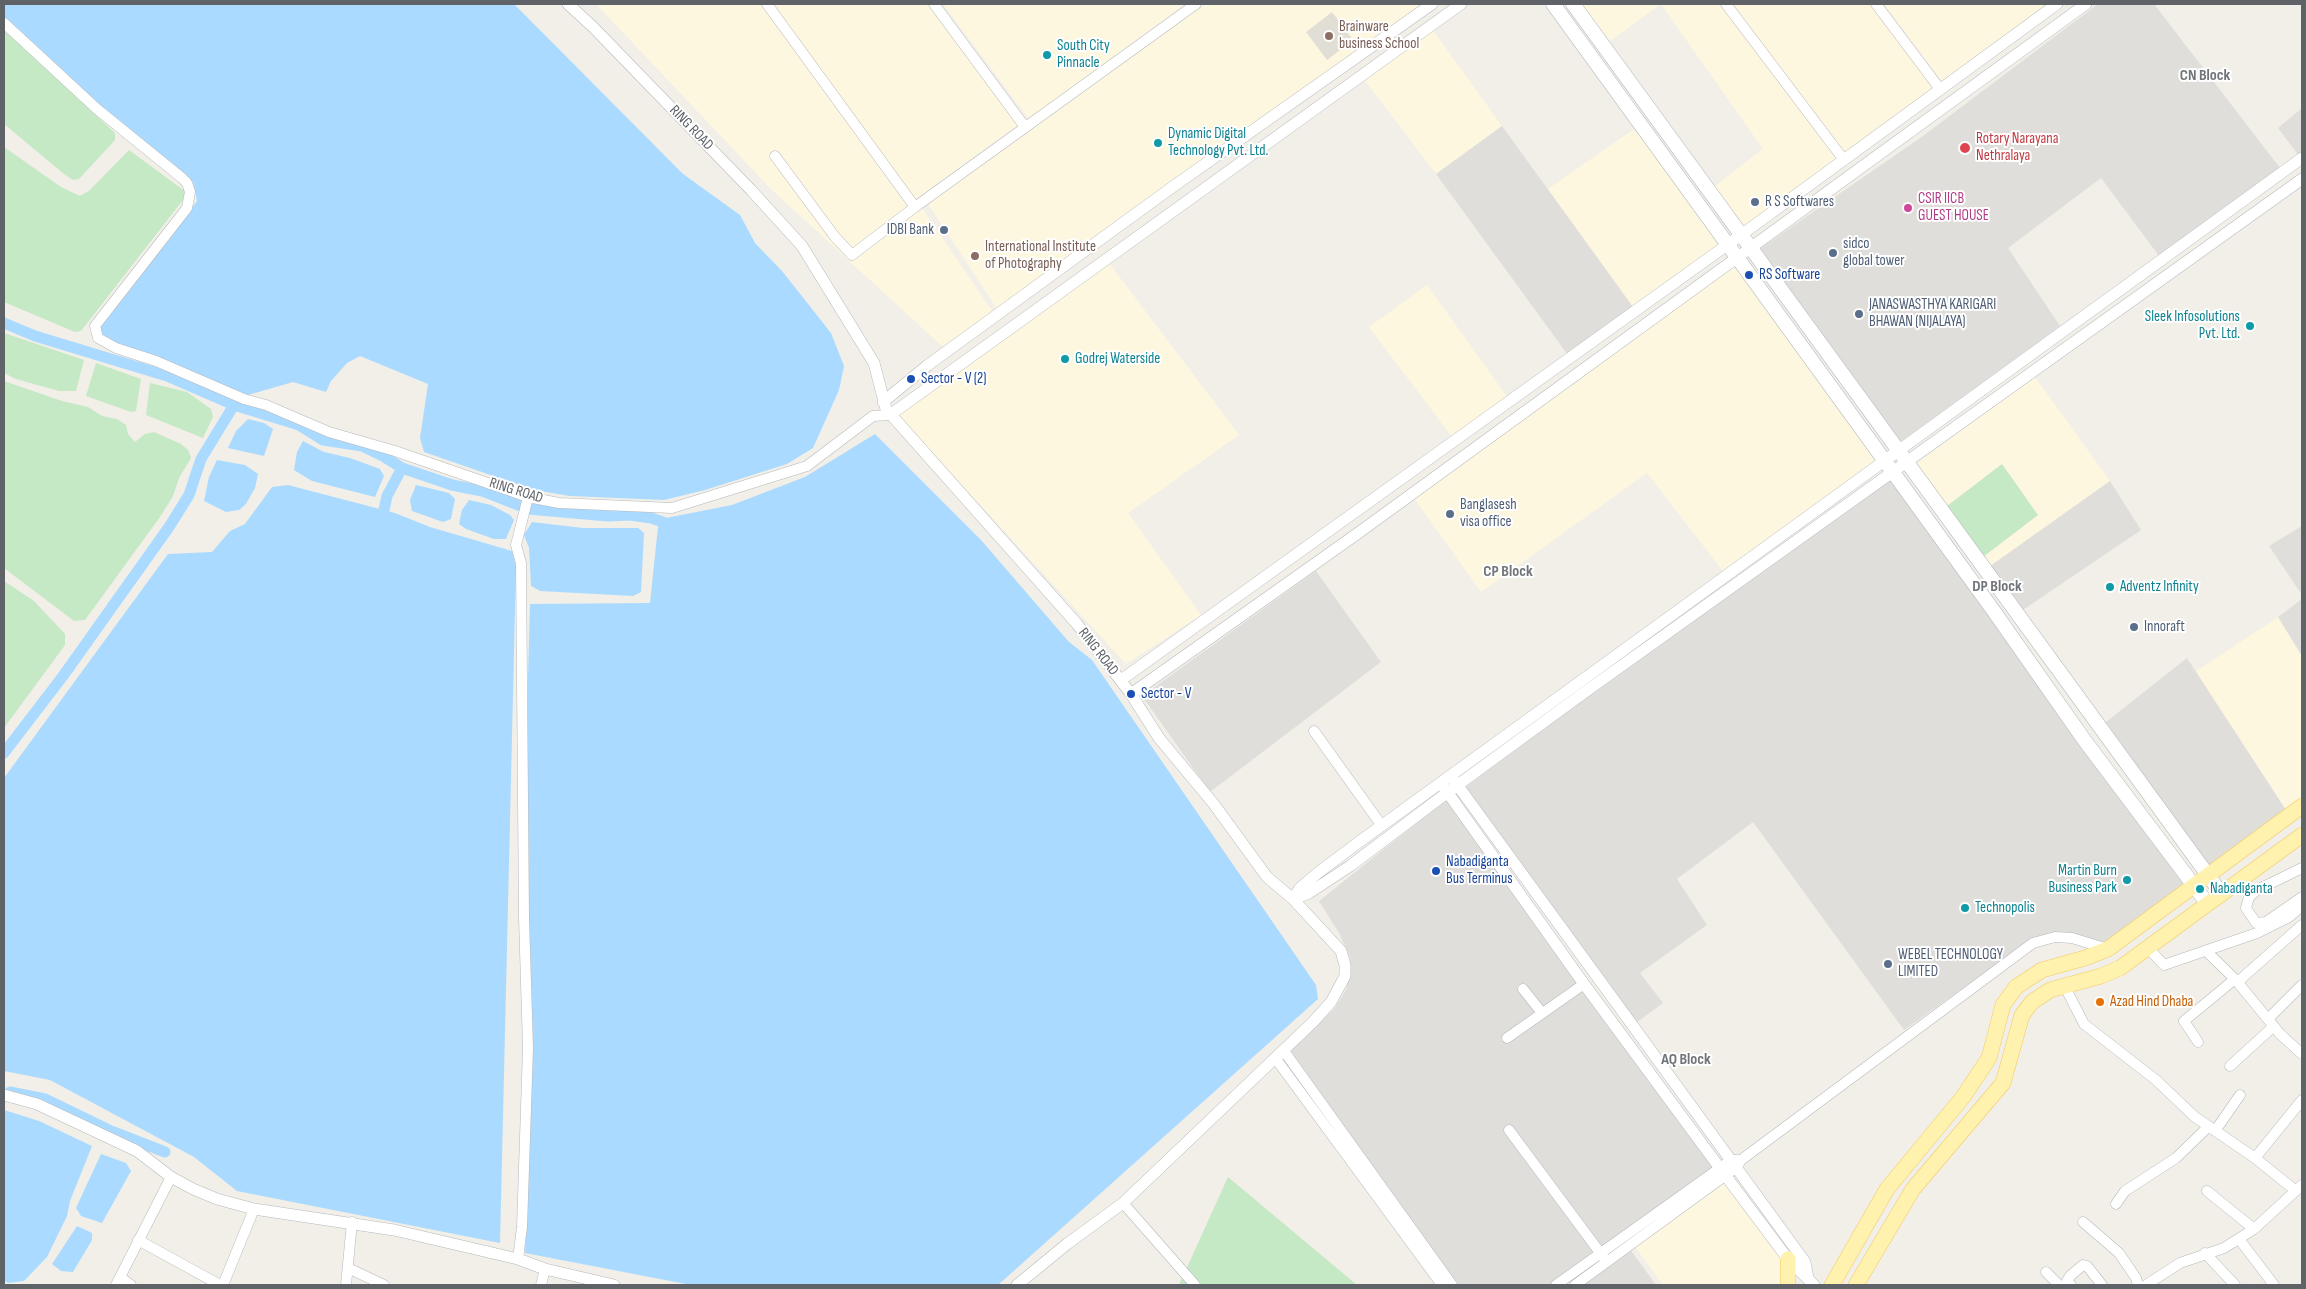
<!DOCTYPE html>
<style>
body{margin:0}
#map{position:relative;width:2306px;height:1289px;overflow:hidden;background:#f1efe8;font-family:"Sofia Sans Condensed",sans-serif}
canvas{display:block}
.frame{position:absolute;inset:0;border:5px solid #5f6368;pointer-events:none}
</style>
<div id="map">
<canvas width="2306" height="1289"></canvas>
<div class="frame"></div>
</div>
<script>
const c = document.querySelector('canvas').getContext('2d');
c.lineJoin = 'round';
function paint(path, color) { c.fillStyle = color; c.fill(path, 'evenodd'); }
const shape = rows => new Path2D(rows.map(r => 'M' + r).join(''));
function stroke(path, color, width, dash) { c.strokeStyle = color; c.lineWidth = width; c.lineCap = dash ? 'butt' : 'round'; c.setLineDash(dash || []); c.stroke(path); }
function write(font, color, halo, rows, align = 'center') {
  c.font = font + ' "Sofia Sans Condensed",sans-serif'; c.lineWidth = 4; c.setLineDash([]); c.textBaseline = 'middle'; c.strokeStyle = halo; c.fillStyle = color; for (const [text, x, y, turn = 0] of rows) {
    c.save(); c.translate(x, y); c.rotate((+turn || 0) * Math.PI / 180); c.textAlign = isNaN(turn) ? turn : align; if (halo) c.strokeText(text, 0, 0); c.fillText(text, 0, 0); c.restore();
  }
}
const commercial = shape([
 [596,4,932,4,1018,125,916,199,992,311,943,347,772,190],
 [943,4,1185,4,1029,119],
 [1199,4,1426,4,999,312,927,202],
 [1582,4,1873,4,1933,88,1745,227,1715,186,1763,149,1661,4,1610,41],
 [1884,4,2051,4,1943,83],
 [1432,29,1502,126,1436,174,1363,78],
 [1634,129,1721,244,1633,307,1548,189],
 [1109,263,1239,435,1128,513,1201,615,1126,664,898,415],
 [1736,264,1881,459,1723,571,1647,473,1481,592,1414,498],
 [1427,285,1508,398,1453,438,1369,327],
 [2035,377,2110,481,1986,569,1913,466],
 [2278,617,2302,656,2302,799,2286,810,2195,672],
 [1726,1173,1787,1252,1780,1285,1663,1285,1631,1241]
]);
const industrial = shape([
 [2098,4,2154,4,2280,168,2159,256,2101,178,2008,248,2060,326,1900,442,1758,250,1923,136],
 [2302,108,2302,154,2299,156,2278,128],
 [1502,126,1633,307,1568,355,1436,174],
 [1892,479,2189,884,2095,950,2056,934,2033,938,1904,1030,1753,822,1677,879,1707,925,1640,973,1663,1003,1629,1028,1459,792,1712,604],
 [2110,481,2141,530,2020,612,1986,569],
 [2302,526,2302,595,2269,546],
 [1316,571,1381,662,1210,792,1142,696],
 [2302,599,2302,656,2278,617],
 [2187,658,2286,810,2209,866,2106,722],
 [1453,794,1723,1166,1561,1285,1454,1285,1286,1055,1335,1008,1346,990,1351,970,1350,957,1339,933,1319,901],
 [1627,1245,1656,1285,1575,1285]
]);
const education = shape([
 [1332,12,1353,40,1327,60,1306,32]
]);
const green = shape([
 [4,30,115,133,115,140,79,179,73,180,64,174,4,124],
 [4,147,61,187,80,196,90,190,129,150,186,192,183,200,81,331,75,332,4,302],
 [4,333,84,360,76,391,59,391,16,379,4,373],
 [96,363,141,379,136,411,131,412,86,396],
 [4,381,62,401,88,407,102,416,117,419,126,425,128,434,135,442,145,434,154,432,181,444,188,450,191,458,179,478,173,496,160,517,85,620,74,621,4,568],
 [150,383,187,392,211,409,213,417,203,438,146,415],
 [2002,464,2038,515,1983,557,1947,506],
 [4,581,34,601,65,634,65,645,4,728],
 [1228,1177,1357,1285,1179,1285]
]);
const water = shape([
 [4,4,514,4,683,174,740,215,755,243,782,271,831,333,844,366,839,390,813,448,787,464,705,490,664,500,570,496,534,490,424,452,420,438,428,384,360,356,347,363,331,381,326,392,293,382,248,395,100,338,98,329,197,201,193,182,105,112,41,50,4,18],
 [248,419,264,423,273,429,264,456,228,448,236,431],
 [875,434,981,540,1069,642,1092,660,1316,985,1318,999,998,1285,691,1285,525,1253,530,1102,527,712,530,604,650,603,658,527,666,518,732,505,805,477],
 [303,441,324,452,350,458,380,469,384,476,375,497,312,481,294,470,297,452],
 [217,460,245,465,258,474,255,488,246,504,239,510,226,512,204,501,209,477],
 [288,485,395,513,430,527,512,551,516,567,500,1243,237,1191,194,1157,50,1080,4,1071,4,778,168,554,212,552,230,531,245,524,272,487],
 [416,485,449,493,455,499,451,519,443,522,412,511,410,500],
 [469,500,491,505,510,515,514,520,506,539,494,539,466,529,459,524,462,510],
 [532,522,583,528,638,528,644,533,641,592,633,596,540,591,531,586,529,548,524,535],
 [4,1110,39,1121,92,1146,70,1201,67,1216,47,1257,24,1281,8,1283,4,1280],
 [101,1154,126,1163,131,1171,102,1223,81,1216,76,1208],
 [77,1226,92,1233,92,1240,73,1272,61,1271,52,1264]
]);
const canal = shape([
 [4,323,35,336,167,376,234,405,299,425,323,440,362,446,383,456,402,468,387,496,384,510],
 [402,468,452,485,482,491,528,509,608,516,630,515,651,518,663,522],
 [4,753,63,676,169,527,189,495,201,459,234,405],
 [10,1092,45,1099,111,1131,165,1152]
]);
const minor = shape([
 [767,4,915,207],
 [934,4,1025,127],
 [1726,4,1844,160],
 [1876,4,1940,89],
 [4,23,97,109,182,178,187,183,190,192,187,208,95,326,98,338,116,348,156,361,244,399,266,405,329,432,395,451,528,497,559,503,672,508,807,466,873,416,890,415],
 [775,156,835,237,852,255,915,207,1196,4],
 [1314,731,1382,826],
 [2302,868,2257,890,2249,897,2246,908,2256,923,2266,922,2302,897],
 [2302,925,2242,978,2239,984,2280,1034,2302,1054],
 [2148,948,2164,965,2257,933,2289,917,2302,906],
 [2206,951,2239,983],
 [2064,985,2084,1024,2156,1080,2195,1117,2255,1158,2296,1191],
 [1523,989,1542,1013],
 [2268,1019,2302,985],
 [1507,1038,1584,984],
 [2198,1042,2184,1021,2235,979],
 [1284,1051,1452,1285],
 [1276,1059,1442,1285],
 [2230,1066,2274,1026],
 [1509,1130,1604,1258],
 [2215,1131,2240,1095],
 [2255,1158,2302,1100],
 [2207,1191,2254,1229],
 [1123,1203,1195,1285],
 [2116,1204,2125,1191,2176,1158,2209,1126],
 [2083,1222,2119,1253,2136,1278,2138,1285],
 [2239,1239,2274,1285],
 [138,1240,220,1285],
 [2205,1253,2235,1285],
 [518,1259,522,1227,528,1048,524,918,521,563,516,545,528,497],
 [348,1268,384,1285],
 [2046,1272,2059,1285],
 [120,1277,131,1285],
 [116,1285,171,1177],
 [223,1285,254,1209],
 [346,1285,352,1222],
 [541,1285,545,1269],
 [1556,1285,1720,1168,1731,1160,1737,1160],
 [1575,1285,1737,1167,1741,1160,2033,943,2055,937,2072,938,2108,949],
 [2071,1285,2067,1281,2070,1276,2083,1265,2087,1266,2102,1285],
 [2146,1285,2180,1263,2224,1248,2254,1229,2302,1185]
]);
const tertiary = shape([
 [568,4,593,27,751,190,802,246,874,363,886,409,1077,624,1131,694,1159,738,1213,803,1267,877,1293,899,1341,951,1345,965,1345,976,1331,1002,1313,1022,1123,1203,1067,1244,1017,1285],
 [883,402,928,365,1171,188,1432,4],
 [890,415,1461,4],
 [1121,680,1741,235,2057,4],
 [1131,694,1354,536,2086,4],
 [1453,779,1805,1262,1808,1278],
 [1443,786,1584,984,1725,1175,1788,1259,1814,1285],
 [1293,899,1300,888,1319,872,1359,842,2302,158],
 [1293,899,1309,893,1350,866,1448,792,1585,692,2302,179],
 [4,1095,37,1104,137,1151,171,1177,193,1189,217,1199,254,1209,394,1230,518,1259,545,1269,614,1285]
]);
const secondary = shape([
 [1553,4,1993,610,2085,741,2207,903],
 [1573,4,2221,893]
]);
const primary = shape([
 [1788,1285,1788,1259],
 [1832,1285,1887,1189,1963,1097,1989,1058,2003,1005,2016,987,2042,970,2085,958,2108,949,2302,806],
 [1856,1285,1913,1189,2003,1083,2022,1015,2032,1002,2050,990,2101,976,2120,968,2302,835]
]);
const markers = [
 [1329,36,5,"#8d6e63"],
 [1047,55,5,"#0f9aa8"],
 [1158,143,5,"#0f9aa8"],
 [1965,148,6,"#e0444e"],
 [1755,202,5,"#5c6f8a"],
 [1908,208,5,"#d1479c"],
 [944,230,5,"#5c6f8a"],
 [1833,253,5,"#5c6f8a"],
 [975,256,5,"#8d6e63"],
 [1749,275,5,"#1a4fb4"],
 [1859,314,5,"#5c6f8a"],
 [2250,326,5,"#0f9aa8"],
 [1065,359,5,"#0f9aa8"],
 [911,379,5,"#1a4fb4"],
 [1450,514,5,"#5c6f8a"],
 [2110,587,5,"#0f9aa8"],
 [2134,627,5,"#5c6f8a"],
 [1131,694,5,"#1a4fb4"],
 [1436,871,5,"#1a4fb4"],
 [2127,880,5,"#0f9aa8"],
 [2200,889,5,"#0f9aa8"],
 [1965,908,5,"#0f9aa8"],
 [1888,964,5,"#5c6f8a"],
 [2100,1002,5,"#e8710a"]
];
const educationNames = [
 ["Brainware",1339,27],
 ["business School",1339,44],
 ["International Institute",985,247],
 ["of Photography",985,264]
];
const cultureNames = [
 ["South City",1057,46],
 ["Pinnacle",1057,63],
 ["Dynamic Digital",1168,134],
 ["Technology Pvt. Ltd.",1168,151],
 ["Sleek Infosolutions",2240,317,"right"],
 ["Pvt. Ltd.",2240,334,"right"],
 ["Godrej Waterside",1075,359],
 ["Adventz Infinity",2120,587],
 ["Martin Burn",2117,871,"right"],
 ["Business Park",2117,888,"right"],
 ["Nabadiganta",2210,889],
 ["Technopolis",1975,908]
];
const streetNames = [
 ["RING ROAD",691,128,46],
 ["RING ROAD",516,491,17],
 ["RING ROAD",1098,652,52]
];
const healthNames = [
 ["Rotary Narayana",1976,139],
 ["Nethralaya",1976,156]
];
const hotelNames = [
 ["CSIR IICB",1918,199],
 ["GUEST HOUSE",1918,216]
];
const serviceNames = [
 ["R S Softwares",1765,202],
 ["IDBI Bank",934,230,"right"],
 ["sidco",1843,244],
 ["global tower",1843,261],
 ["JANASWASTHYA KARIGARI",1869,305],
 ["BHAWAN (NIJALAYA)",1869,322],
 ["Banglasesh",1460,505],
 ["visa office",1460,522],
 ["Innoraft",2144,627],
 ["WEBEL TECHNOLOGY",1898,955],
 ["LIMITED",1898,972]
];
const transitNames = [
 ["RS Software",1759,275],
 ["Sector - V (2)",921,379],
 ["Sector - V",1141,694],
 ["Nabadiganta",1446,862],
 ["Bus Terminus",1446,879]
];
const foodNames = [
 ["Azad Hind Dhaba",2110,1002]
];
const neighbourhoodNames = [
 ["CN Block",2205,76],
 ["CP Block",1508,572],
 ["DP Block",1997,587],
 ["AQ Block",1686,1060]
];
paint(commercial, '#fef7e0');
paint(industrial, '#e0deda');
paint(education, '#e1ded6');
paint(green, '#c5e8c5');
paint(water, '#aadaff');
stroke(canal, '#aadaff', 11);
stroke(minor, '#b5b8bc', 11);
stroke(tertiary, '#b5b8bc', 12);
stroke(secondary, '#b6babf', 15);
stroke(primary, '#f2c960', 16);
stroke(minor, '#fff', 10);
stroke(tertiary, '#fff', 11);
stroke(secondary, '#fff', 14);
stroke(primary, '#fff2af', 15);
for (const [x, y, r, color] of markers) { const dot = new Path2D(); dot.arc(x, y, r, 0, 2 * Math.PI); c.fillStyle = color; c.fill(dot); stroke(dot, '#fff', 2); }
write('15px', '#785e54', '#fff', educationNames, 'left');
write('15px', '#0d838f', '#fff', cultureNames, 'left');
write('15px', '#5f6368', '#fff', streetNames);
write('15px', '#be3a42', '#fff', healthNames, 'left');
write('15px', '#b23c85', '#fff', hotelNames, 'left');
write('15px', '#4e5e75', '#fff', serviceNames, 'left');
write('15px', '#164399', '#fff', transitNames, 'left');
write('15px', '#c56008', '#fff', foodNames, 'left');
write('bold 16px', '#70757a', '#fff', neighbourhoodNames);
</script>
